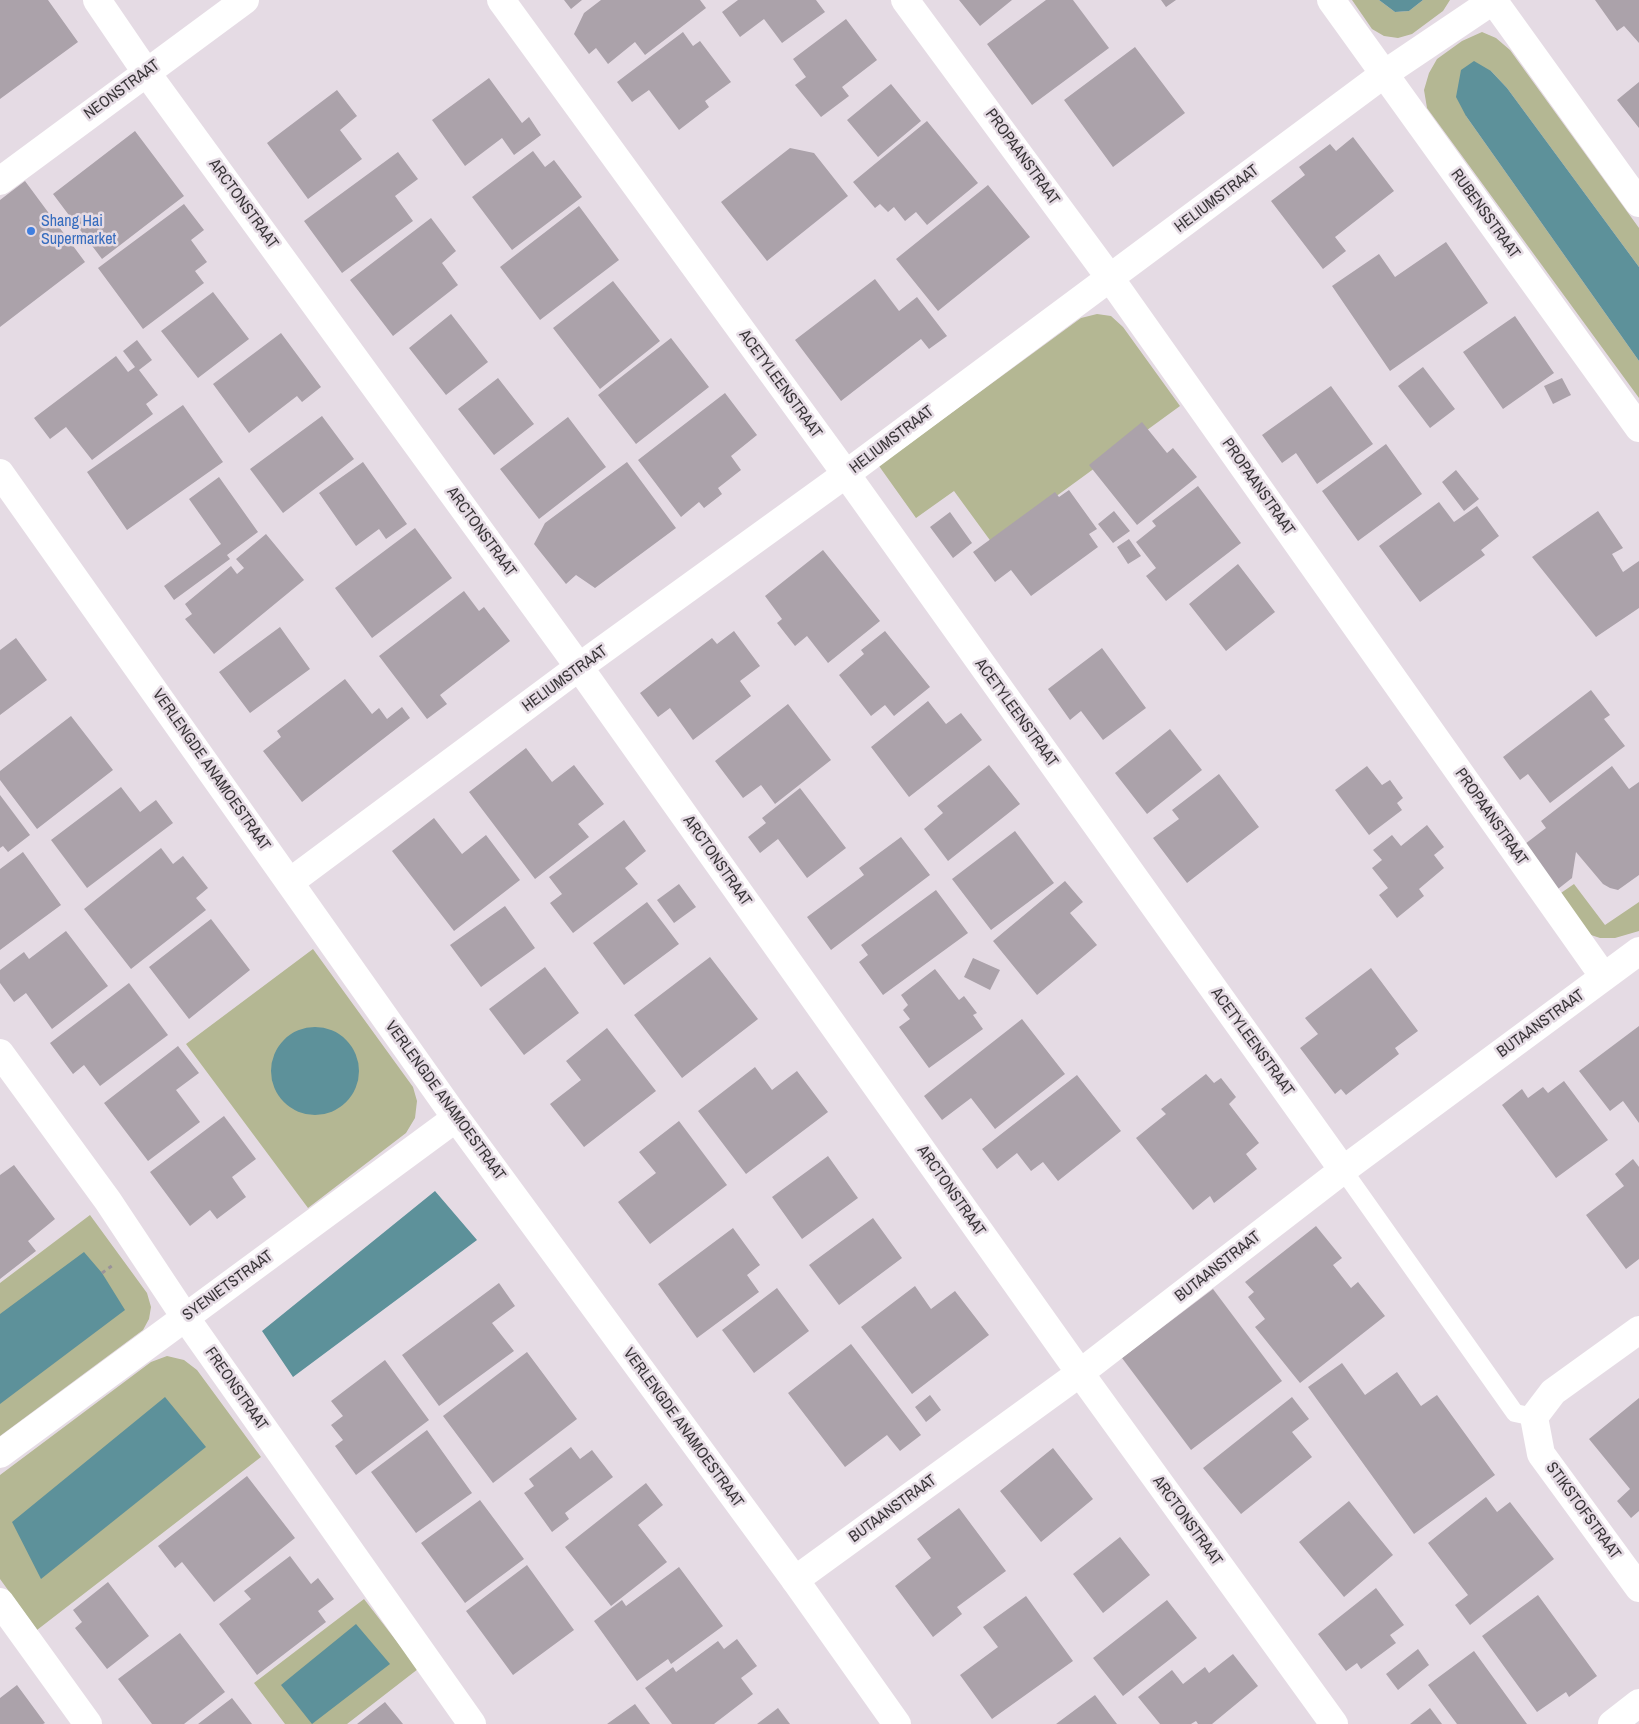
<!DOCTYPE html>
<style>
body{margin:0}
canvas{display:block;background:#e5dbe4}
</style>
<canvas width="1639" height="1724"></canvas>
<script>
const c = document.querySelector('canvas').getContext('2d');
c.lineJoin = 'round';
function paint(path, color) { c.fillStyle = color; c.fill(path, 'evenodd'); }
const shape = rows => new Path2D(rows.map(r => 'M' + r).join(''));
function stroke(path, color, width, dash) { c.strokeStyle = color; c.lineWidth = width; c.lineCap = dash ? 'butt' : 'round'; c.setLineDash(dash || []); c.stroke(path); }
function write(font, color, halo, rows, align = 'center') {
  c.font = font + ' "Archivo Narrow",sans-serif'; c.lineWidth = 5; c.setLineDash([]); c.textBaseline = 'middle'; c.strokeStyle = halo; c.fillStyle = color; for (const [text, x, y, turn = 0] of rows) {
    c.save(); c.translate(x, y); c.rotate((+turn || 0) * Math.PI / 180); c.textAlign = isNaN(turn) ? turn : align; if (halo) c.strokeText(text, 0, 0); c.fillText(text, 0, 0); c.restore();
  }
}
const green = shape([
 [1352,0,1379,0,1395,12,1409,11,1423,0,1450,0,1443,11,1412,34,1398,38,1384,36,1372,29],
 [1482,32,1496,38,1510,50,1639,228,1639,267,1507,88,1491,71,1466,116,1639,361,1639,398,1427,108,1424,90,1429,73,1437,59,1462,41],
 [1097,314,1111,316,1123,327,1180,406,992,543,954,491,916,518,879,466,1081,318],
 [1574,884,1605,925,1639,902,1639,931,1615,938,1600,938,1588,934,1558,895],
 [313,949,413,1087,417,1101,415,1118,406,1133,308,1208,186,1044],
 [90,1215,147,1293,151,1307,149,1319,143,1330,0,1436,0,1283],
 [167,1356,184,1360,197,1370,261,1457,37,1630,0,1579,0,1475,151,1362],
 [364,1599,418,1669,347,1724,285,1724,254,1683]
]);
const water = shape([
 [1379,0,1423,0,1409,11,1395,12],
 [1474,61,1491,71,1507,88,1639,267,1639,361,1466,116,1456,97,1461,70],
 '271 1071a44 44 0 1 1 88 0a44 44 0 1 1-88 0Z',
 [435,1191,477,1240,293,1377,262,1331],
 [84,1252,102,1273,125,1310,0,1404,0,1314],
 [165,1397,206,1447,41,1579,12,1522],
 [356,1624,390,1664,312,1724,281,1685]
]);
const building = shape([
 [0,0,48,0,78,42,0,99],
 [564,0,582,0,571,9],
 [601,0,700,0,706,8,645,55,635,42,608,64,596,48,589,54,574,34,584,13],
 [738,0,816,0,825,12,782,43,764,19,740,37,722,12],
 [959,0,1012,0,980,26],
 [1046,0,1073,0,1109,48,1032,105,987,44],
 [1161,0,1176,0,1166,7],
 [1595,0,1639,0,1639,43,1624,26,1617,31],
 [846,19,877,60,842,87,849,96,821,117,795,85,806,77,793,59],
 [683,32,693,46,700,41,731,82,705,101,709,107,679,130,649,90,632,102,617,82],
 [1135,47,1185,113,1113,167,1064,100],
 [489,78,522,123,529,117,541,135,514,155,502,138,465,166,432,120],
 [1639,82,1639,128,1617,100],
 [891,84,921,121,878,157,847,120],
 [337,90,357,116,340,130,362,159,308,199,267,143],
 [927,121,978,183,927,225,916,212,905,221,894,207,888,212,880,204,875,208,853,182],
 [135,131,184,196,102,259,53,194],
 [1353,137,1394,191,1335,237,1346,251,1323,269,1271,201,1305,175,1299,167,1330,144,1336,151],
 [790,148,814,153,848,196,767,261,721,202],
 [533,151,545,167,554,160,582,197,512,250,472,197],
 [398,152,418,179,395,196,413,221,342,273,304,221],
 [25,181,85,262,0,327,0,200],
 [988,185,1030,237,938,311,896,259],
 [184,204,204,230,191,240,207,262,195,271,204,283,143,329,98,268],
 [579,206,619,260,540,320,500,267],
 [431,218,456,251,442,263,458,285,393,336,350,280],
 [1446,242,1488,303,1390,371,1332,286,1379,254,1395,277],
 [875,279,899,311,917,297,947,336,929,349,921,339,841,401,795,340],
 [613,281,660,341,600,389,553,328],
 [213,292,249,339,198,378,161,331],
 [451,314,488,362,446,395,409,348],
 [1515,316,1554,373,1503,409,1463,352],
 [281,333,321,387,302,402,297,396,249,433,213,384],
 [671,338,709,387,636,444,598,395],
 [137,340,152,360,139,370,158,395,146,404,153,414,92,460,66,427,50,439,34,418,116,356,128,372,135,367,123,351],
 [1423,367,1455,409,1430,428,1398,386],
 [498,378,534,424,494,455,458,409],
 [1562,378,1571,395,1553,404,1544,386],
 [1331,386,1373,444,1317,484,1296,453,1282,463,1262,435],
 [725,393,757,435,731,456,741,470,718,488,722,494,704,508,699,502,681,517,638,460],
 [183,405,223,462,127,530,87,472],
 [322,416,354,459,283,513,250,469],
 [568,417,606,467,539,519,500,469],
 [1142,422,1167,453,1173,448,1197,477,1137,525,1089,465],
 [1386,444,1422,494,1358,541,1322,491],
 [363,462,407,524,386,539,379,529,356,546,319,493],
 [627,462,676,528,595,588,576,575,566,584,534,544,545,523],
 [1456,470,1479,499,1464,511,1442,482],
 [219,477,258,532,227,555,230,559,174,600,164,586,221,544,189,499],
 [1198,486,1241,543,1166,601,1146,576,1156,568,1136,542,1156,526,1152,521],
 [1069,490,1097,529,1089,534,1098,547,1031,596,1011,570,995,582,973,552,1055,492,1059,497],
 [1439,502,1454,522,1477,506,1499,536,1481,550,1485,555,1420,602,1379,546],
 [1114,511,1130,531,1113,543,1098,524],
 [1598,511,1623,548,1612,554,1623,572,1639,561,1639,608,1596,637,1532,557],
 [950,512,972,543,953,558,930,527],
 [415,528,452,578,372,638,335,588],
 [266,534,304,580,214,654,185,619,192,614,185,604,231,566,237,574,244,568,236,559],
 [1129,539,1141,556,1128,564,1117,547],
 [823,550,880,621,828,663,807,636,795,646,777,623,782,619,765,596],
 [1238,564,1275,612,1226,651,1189,604],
 [464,591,479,611,484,607,510,641,440,695,447,704,427,719,379,656],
 [280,627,310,669,250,713,219,672],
 [734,631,760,666,740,681,751,696,693,740,670,708,658,717,640,693,712,638,717,644],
 [885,631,930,687,894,716,885,705,871,716,839,675,864,654,861,650],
 [16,638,47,680,0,715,0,650],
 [1102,648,1146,708,1103,740,1081,711,1070,720,1048,689],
 [345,679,372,714,379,708,387,719,402,707,410,718,302,802,263,751,281,737,277,731],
 [1591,690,1610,715,1604,719,1625,746,1550,803,1528,774,1520,780,1503,757],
 [928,701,946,724,961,713,982,740,909,797,871,747],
 [788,704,831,760,775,804,761,785,743,798,715,761],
 [71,716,113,770,37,829,0,780,0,771],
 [1170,729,1202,770,1147,814,1115,773],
 [526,748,552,782,574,765,604,804,578,824,589,837,535,879,469,792],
 [989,765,1020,804,948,861,924,829,943,813,937,806],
 [1367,766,1382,785,1390,780,1403,798,1397,803,1402,810,1369,835,1335,790],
 [1612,766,1629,789,1639,782,1639,875,1618,890,1610,888,1603,884,1576,852,1572,878,1558,889,1525,844,1546,828,1541,821],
 [1219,774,1259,827,1187,883,1153,838,1179,819,1172,810],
 [121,787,140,812,156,800,173,823,87,888,51,840],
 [800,788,846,848,807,878,778,839,760,853,748,837,766,823,762,818],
 [0,795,30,835,8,852,3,846,0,848],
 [434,818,462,854,486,835,520,880,454,931,392,851],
 [624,820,646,851,625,868,638,884,573,933,550,903,562,894,549,877],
 [1427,825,1444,847,1434,855,1444,868,1419,889,1424,896,1397,918,1379,895,1388,888,1372,868,1382,860,1373,850,1392,835,1401,846],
 [1015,831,1054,883,991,930,952,879],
 [901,837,930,875,831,950,807,917,864,875,859,868],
 [161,848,173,864,183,856,208,888,196,898,206,910,131,969,84,909],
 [23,852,61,905,0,950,0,869],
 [1065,881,1083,902,1070,913,1097,945,1037,995,993,941],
 [679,884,696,907,674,923,657,900],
 [936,890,968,933,883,995,859,962,868,955,861,945],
 [647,902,679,944,624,985,593,943],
 [505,906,535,948,481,987,450,945],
 [211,919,250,970,189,1019,149,967],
 [66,931,108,986,52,1029,26,993,14,1002,0,983,0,970,24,952,29,959],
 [710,957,758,1019,682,1078,634,1015],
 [973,958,1000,970,990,990,964,977],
 [545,967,579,1013,524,1055,489,1009],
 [1371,968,1418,1031,1395,1048,1399,1054,1346,1095,1341,1089,1335,1094,1300,1048,1318,1034,1305,1018],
 [935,969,959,1000,964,996,977,1013,973,1015,983,1029,929,1068,899,1027,910,1019,903,1010,908,1005,901,995],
 [129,983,168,1035,100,1086,84,1065,73,1074,50,1043],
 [1022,1019,1065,1074,995,1129,971,1098,942,1120,924,1096],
 [1639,1026,1639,1123,1623,1101,1610,1111,1579,1071],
 [607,1028,656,1091,584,1147,550,1104,581,1080,566,1061],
 [178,1046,199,1073,176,1090,200,1122,148,1161,104,1103],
 [755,1067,772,1090,797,1071,828,1112,746,1174,698,1111],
 [1206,1074,1214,1083,1221,1078,1236,1097,1229,1104,1259,1143,1246,1154,1257,1169,1214,1203,1210,1196,1193,1210,1136,1138,1166,1114,1161,1109],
 [1077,1075,1121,1131,1058,1181,1043,1162,1031,1171,1017,1153,997,1169,982,1149],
 [1564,1081,1608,1140,1556,1178,1502,1105,1522,1089,1528,1098,1543,1087,1548,1093],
 [224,1116,256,1159,232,1177,246,1197,217,1219,210,1210,190,1226,150,1172],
 [679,1121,727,1185,650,1244,618,1202,656,1173,639,1152],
 [828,1156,858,1198,802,1239,772,1197],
 [1633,1159,1639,1167,1639,1259,1626,1269,1586,1215,1624,1186,1615,1174],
 [14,1165,55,1219,28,1241,36,1251,0,1279,0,1175],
 [873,1218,902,1258,839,1305,809,1265],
 [1316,1226,1342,1258,1333,1265,1351,1288,1358,1282,1385,1316,1300,1383,1255,1327,1265,1319,1248,1297,1254,1292,1245,1282],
 [733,1228,760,1265,747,1275,759,1292,697,1338,658,1284],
 [499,1283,515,1306,492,1323,514,1351,439,1406,402,1355],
 [915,1286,931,1309,955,1291,989,1335,912,1394,861,1327],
 [777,1288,809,1331,754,1373,722,1330],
 [1213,1289,1282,1381,1191,1450,1122,1358],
 [851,1344,921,1435,900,1451,887,1435,845,1467,788,1393],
 [527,1352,577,1419,493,1483,443,1416],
 [385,1360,429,1420,356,1475,335,1446,343,1440,331,1425,343,1416,331,1401],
 [1342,1363,1365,1395,1397,1372,1421,1406,1437,1395,1495,1475,1414,1534,1308,1387],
 [930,1395,941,1410,926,1422,915,1407],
 [1292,1397,1309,1419,1292,1432,1312,1457,1241,1514,1203,1468],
 [1639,1398,1639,1511,1631,1518,1617,1501,1630,1489,1589,1439],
 [427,1430,472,1493,416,1533,371,1472],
 [571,1447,580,1459,592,1450,613,1477,565,1513,569,1519,552,1532,524,1493,534,1486,529,1479],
 [1053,1448,1093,1499,1041,1542,1000,1491],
 [247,1476,295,1538,214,1602,182,1562,175,1568,158,1546],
 [646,1483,663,1505,638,1525,667,1562,611,1606,565,1547],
 [1486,1497,1497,1512,1510,1502,1554,1559,1470,1625,1455,1605,1468,1595,1428,1543],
 [480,1500,524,1559,465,1603,421,1543],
 [1349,1501,1393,1555,1344,1597,1299,1542],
 [959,1508,1006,1571,957,1607,962,1614,933,1637,895,1586,931,1558,917,1539],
 [1120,1537,1150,1575,1103,1613,1073,1574],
 [290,1556,311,1584,318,1578,334,1599,318,1611,326,1622,257,1675,219,1624,251,1599,244,1591],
 [527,1565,574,1630,513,1675,466,1611],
 [679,1567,723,1626,671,1664,668,1659,637,1681,594,1621,622,1600,626,1606],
 [108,1582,149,1636,107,1669,75,1628,82,1622,73,1610],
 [1376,1588,1404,1625,1390,1635,1396,1643,1361,1669,1357,1663,1346,1671,1318,1634],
 [1538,1595,1597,1676,1569,1697,1566,1692,1537,1712,1482,1636],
 [1026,1596,1073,1661,992,1719,960,1675,998,1647,983,1627],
 [1167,1600,1197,1638,1123,1696,1093,1658],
 [180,1633,225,1692,184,1724,152,1724,118,1679],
 [737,1639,757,1666,741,1678,753,1694,714,1724,672,1724,645,1688,673,1667,676,1672,718,1641,724,1649],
 [1418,1649,1429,1665,1398,1690,1386,1674],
 [1474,1651,1527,1724,1457,1724,1428,1685],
 [1233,1654,1258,1686,1212,1724,1198,1724,1196,1721,1191,1724,1160,1724,1138,1697,1172,1670,1183,1684,1205,1667,1209,1673],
 [17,1685,45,1723,43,1724,0,1724,0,1698],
 [1095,1695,1117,1724,1056,1724],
 [232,1698,252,1724,198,1724],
 [385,1702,403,1724,357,1724],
 [635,1704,650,1724,607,1724],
 [778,1708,790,1724,757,1724],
 [1430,1708,1442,1724,1410,1724]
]);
const path = shape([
 [102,1273,113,1265]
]);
const service = shape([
 [1343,1170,1515,1413,1534,1417]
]);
const minor = shape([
 [97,0,146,72,579,667,1080,1373,1334,1724],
 [501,0,846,474,1343,1170],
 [905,0,1110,278,1604,977],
 [1331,0,1639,428],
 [1493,0,1639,203],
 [0,181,245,0],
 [290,882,579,667,846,474,1384,74,1494,0],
 [0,1053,108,1201,185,1317,472,1724],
 [1639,1330,1553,1392,1534,1417,1541,1454,1639,1588],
 [0,1454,456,1118],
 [795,1580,1080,1373,1343,1170,1639,951],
 [0,1602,88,1724],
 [1612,1724,1639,1703]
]);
const tertiary = shape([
 [0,473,456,1118,795,1580,897,1724]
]);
const markers = [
 [31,231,5,"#3f7fe0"]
];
const streetNames = [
 ["NEONSTRAAT",122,90,-36],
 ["PROPAANSTRAAT",1022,157,54],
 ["HELIUMSTRAAT",1217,199,-37],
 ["ARCTONSTRAAT",243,204,54],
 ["RUBENSSTRAAT",1485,214,54],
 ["ACETYLEENSTRAAT",780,384,54],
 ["HELIUMSTRAAT",892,440,-37],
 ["PROPAANSTRAAT",1258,487,55],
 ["ARCTONSTRAAT",481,532,54],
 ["HELIUMSTRAAT",565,679,-36],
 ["ACETYLEENSTRAAT",1016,713,54],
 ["VERLENGDE ANAMOESTRAAT",211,770,55],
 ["PROPAANSTRAAT",1491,817,55],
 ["ARCTONSTRAAT",717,861,55],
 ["BUTAANSTRAAT",1541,1024,-36],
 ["ACETYLEENSTRAAT",1252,1042,54],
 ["VERLENGDE ANAMOESTRAAT",445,1101,54],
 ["ARCTONSTRAAT",951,1191,55],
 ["BUTAANSTRAAT",1218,1267,-38],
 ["SYENIETSTRAAT",228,1286,-36],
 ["FREONSTRAAT",236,1389,55],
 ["VERLENGDE ANAMOESTRAAT",683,1428,54],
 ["BUTAANSTRAAT",893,1509,-36],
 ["STIKSTOFSTRAAT",1583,1511,54],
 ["ARCTONSTRAAT",1187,1521,54]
];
const shopNames = [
 ["Shang Hai",41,222],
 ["Supermarket",41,240]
];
paint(green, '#b4b793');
paint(water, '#5d919a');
paint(building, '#aba2aa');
stroke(path, '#9a9399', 3, [4, 4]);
stroke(service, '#fff', 18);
stroke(minor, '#fff', 28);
stroke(tertiary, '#fff', 28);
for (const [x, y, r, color] of markers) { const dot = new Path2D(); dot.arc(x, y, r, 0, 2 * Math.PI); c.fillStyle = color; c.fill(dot); stroke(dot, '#e5dbe4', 2); }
write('16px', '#3a3639', '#e5dbe4', streetNames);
write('16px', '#366cbe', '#e5dbe4', shopNames, 'left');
</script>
